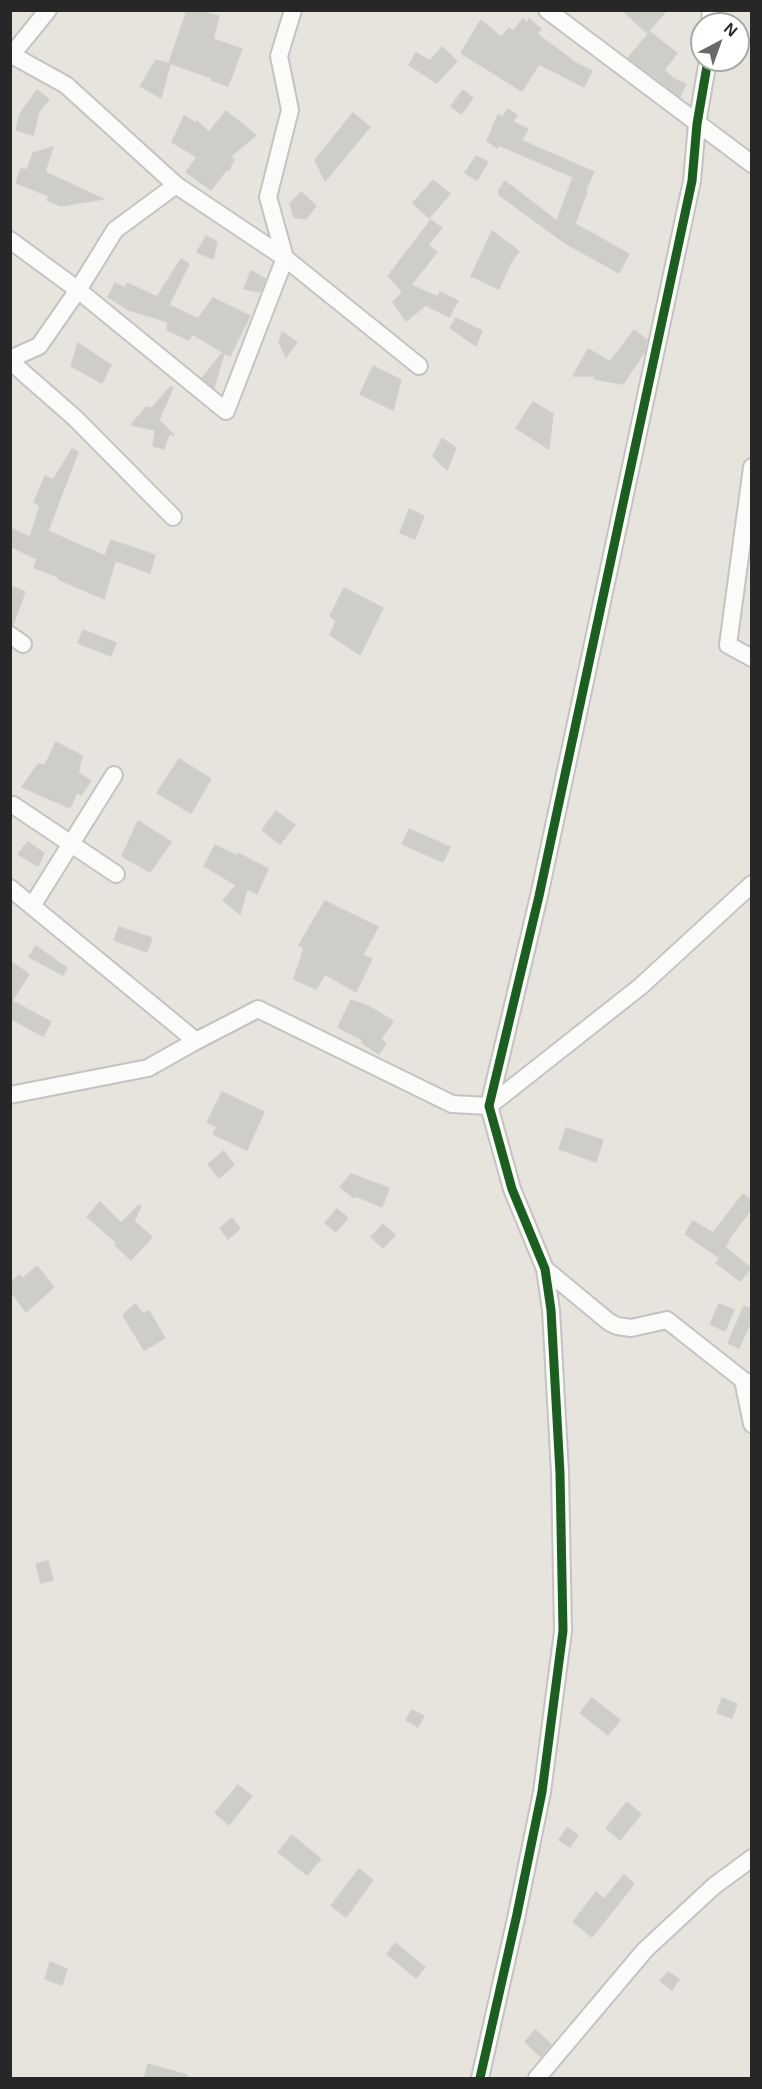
<!DOCTYPE html>
<style>
body{margin:0}
#map{position:relative;width:762px;height:2089px;overflow:hidden;background:#e6e4dd;font-family:Arial,sans-serif}
canvas{display:block}
.frame{position:absolute;inset:0;border:12px solid #272727;pointer-events:none}
.north{position:absolute;left:690px;top:12px;width:60px;height:60px;box-sizing:border-box;background:#fff;border:2px solid #a9a9a9;border-radius:50%;rotate:41deg;font-size:16px;font-weight:700;line-height:24px;text-align:center;color:#272727}
.north::after{content:'';display:block;margin:auto;width:21px;height:27px;background:#6a6967;clip-path:polygon(50% 0,100% 100%,50% 72%,0 100%)}
</style>
<div id="map">
<canvas width="762" height="2089"></canvas>
<div class="frame"></div>
<div class="north">N</div>
</div>
<script>
const c = document.querySelector('canvas').getContext('2d');
c.lineJoin = 'round';
function paint(path, color) { c.fillStyle = color; c.fill(path, 'evenodd'); }
const shape = rows => new Path2D(rows.map(r => 'M' + r).join(''));
function stroke(path, color, width, dash) { c.strokeStyle = color; c.lineWidth = width; c.lineCap = dash ? 'butt' : 'round'; c.setLineDash(dash || []); c.stroke(path); }
const building = shape([
 [187,10,196,10,219,16,213,39,242,49,228,86,211,80,212,78,169,63,187,10],
 [622,10,667,10,647,33,622,10],
 [523,19,527,23,529,19,541,29,537,34,571,59,570,60,592,71,584,87,539,64,522,91,461,53,481,20,501,37,509,28,513,31,523,19],
 [650,32,677,53,664,70,674,79,686,84,680,97,628,58,650,32],
 [442,47,457,61,437,83,409,65,416,53,430,61,442,47],
 [156,60,170,64,161,98,140,86,156,60],
 [37,90,49,99,39,112,33,135,16,130,20,114,37,90],
 [463,90,473,98,461,114,451,106,463,90],
 [508,109,517,115,513,122,528,129,522,140,525,142,594,172,585,191,587,192,575,224,629,254,619,273,565,243,499,195,499,190,505,181,557,221,573,177,499,145,497,148,487,141,498,115,503,117,508,109],
 [226,111,256,135,231,156,234,160,229,170,227,169,211,190,186,172,197,157,172,142,184,116,196,123,197,121,209,132,226,111],
 [353,113,370,127,325,181,315,160,353,113],
 [53,147,45,172,103,199,61,206,47,200,49,196,16,183,21,168,27,170,33,153,53,147],
 [476,156,488,162,477,180,465,173,476,156],
 [433,180,450,194,429,218,413,203,433,180],
 [301,192,316,206,306,219,294,217,290,204,301,192],
 [431,220,442,228,428,245,437,252,411,285,438,297,440,292,458,301,449,317,426,305,406,321,393,302,402,293,401,290,388,276,431,220],
 [492,231,519,251,511,262,499,289,471,276,492,231],
 [206,236,217,242,213,259,197,252,206,236],
 [181,259,189,264,169,305,198,319,213,298,250,316,230,356,224,353,214,388,202,378,223,352,192,334,189,340,167,330,168,322,129,310,108,297,115,283,126,288,127,283,157,297,181,259],
 [251,271,266,279,260,292,244,289,251,271],
 [456,318,482,331,476,346,450,328,456,318],
 [634,330,647,340,645,351,623,384,594,379,596,376,573,376,588,349,610,362,634,330],
 [282,332,297,342,286,357,279,342,282,332],
 [78,343,111,365,102,383,71,366,78,343],
 [373,366,401,380,393,410,360,394,373,366],
 [170,387,173,388,159,420,174,435,169,434,164,449,153,446,155,430,131,425,146,407,152,408,170,387],
 [533,402,553,414,549,449,516,428,533,402],
 [442,438,456,448,447,470,433,456,442,438],
 [72,449,78,452,48,531,105,556,111,540,155,555,150,573,108,558,115,561,104,599,58,579,59,577,34,568,37,559,10,546,10,528,30,537,40,506,34,502,45,476,53,480,72,449],
 [409,509,424,516,415,539,400,533,409,509],
 [10,585,25,592,13,625,10,625,10,585],
 [344,588,383,608,360,655,330,635,336,621,330,616,344,588],
 [83,630,116,643,111,656,78,643,83,630],
 [56,742,82,756,78,773,91,781,81,795,77,792,70,808,22,787,38,764,45,765,56,742],
 [179,759,211,779,191,813,157,793,179,759],
 [276,811,295,825,280,844,262,830,276,811],
 [138,821,171,842,150,872,122,856,138,821],
 [409,829,450,847,443,862,402,844,409,829],
 [28,842,44,853,38,866,18,854,28,842],
 [215,845,237,856,238,853,268,869,257,894,247,889,240,914,223,901,236,885,204,866,215,845],
 [325,901,378,927,363,955,372,959,356,992,325,974,316,989,294,979,304,948,299,945,325,901],
 [119,927,152,938,147,952,114,940,119,927],
 [36,946,67,968,63,975,29,957,36,946],
 [10,961,29,974,12,1001,51,1022,43,1036,10,1018,10,961],
 [351,1000,368,1006,393,1021,381,1039,386,1043,379,1054,362,1043,363,1040,338,1027,351,1000],
 [222,1092,264,1112,247,1150,213,1134,217,1127,207,1122,222,1092],
 [566,1128,603,1140,596,1162,559,1149,566,1128],
 [224,1151,234,1165,219,1178,208,1164,224,1151],
 [351,1174,389,1188,382,1207,356,1196,354,1198,340,1187,351,1174],
 [743,1194,752,1201,752,1208,728,1240,729,1241,718,1257,685,1234,693,1221,713,1233,743,1194],
 [100,1202,121,1223,139,1205,141,1207,134,1221,152,1237,131,1260,115,1245,117,1243,87,1217,100,1202],
 [337,1209,348,1218,336,1232,325,1223,337,1209],
 [232,1218,240,1229,228,1239,220,1228,232,1218],
 [383,1224,395,1235,383,1248,371,1237,383,1224],
 [726,1248,751,1268,740,1281,716,1263,726,1248],
 [37,1266,54,1287,26,1312,10,1290,10,1284,19,1275,23,1278,37,1266],
 [135,1304,143,1314,149,1311,165,1338,144,1350,123,1315,135,1304],
 [719,1304,734,1310,725,1331,710,1324,719,1304],
 [744,1306,752,1309,752,1319,739,1348,728,1343,744,1306],
 [48,1561,53,1580,41,1583,36,1564,48,1561],
 [592,1698,620,1720,608,1735,580,1713,592,1698],
 [722,1698,737,1704,732,1718,717,1713,722,1698],
 [412,1710,424,1716,418,1727,406,1720,412,1710],
 [238,1785,252,1796,229,1825,215,1813,238,1785],
 [627,1802,641,1814,620,1840,606,1828,627,1802],
 [567,1828,578,1835,570,1847,559,1840,567,1828],
 [292,1835,321,1859,307,1875,278,1852,292,1835],
 [359,1869,373,1880,346,1917,331,1906,359,1869],
 [624,1875,634,1884,592,1937,573,1922,596,1892,604,1899,624,1875],
 [395,1943,425,1967,416,1978,387,1954,395,1943],
 [50,1962,67,1969,62,1985,45,1979,50,1962],
 [668,1972,679,1979,672,1990,660,1981,668,1972],
 [535,2030,551,2044,541,2057,525,2042,535,2030],
 [148,2064,187,2075,187,2079,144,2079,148,2064]
]);
const minor = shape([
 [547,10,752,164],
 [710,24,711,10],
 [10,54,66,85,176,185,285,258,419,366],
 [10,57,48,10],
 [10,240,78,290,226,411,285,258,268,197,290,110,279,56,293,10],
 [10,359,39,346,78,290,115,230,176,185],
 [10,361,75,418,173,517],
 [752,467,728,645,752,658],
 [10,635,23,644],
 [13,805,116,874],
 [10,888,196,1041,258,1009,452,1104,489,1106,641,986,752,884],
 [32,906,114,775],
 [10,1095,148,1068,196,1041],
 [545,1269,609,1322,617,1326,631,1328,667,1320,743,1380,752,1384],
 [743,1380,752,1424],
 [480,2078,517,1914,542,1792,563,1631,560,1473,551,1310,545,1269,512,1189,489,1106,539,896,692,181,697,124,708,60],
 [537,2078,645,1950,714,1886,752,1858]
]);
const cycleway = shape([
 [480,2078,517,1914,542,1792,563,1631,560,1473,551,1310,545,1269,512,1189,489,1106,539,896,692,181,697,124,708,60]
]);
paint(building, '#cfcdc8');
stroke(building, '#d1cfc9', 1.5);
stroke(minor, '#c3c3c3', 20);
stroke(minor, '#fbfbfa', 16);
stroke(cycleway, '#1b5e20', 9);
</script>
